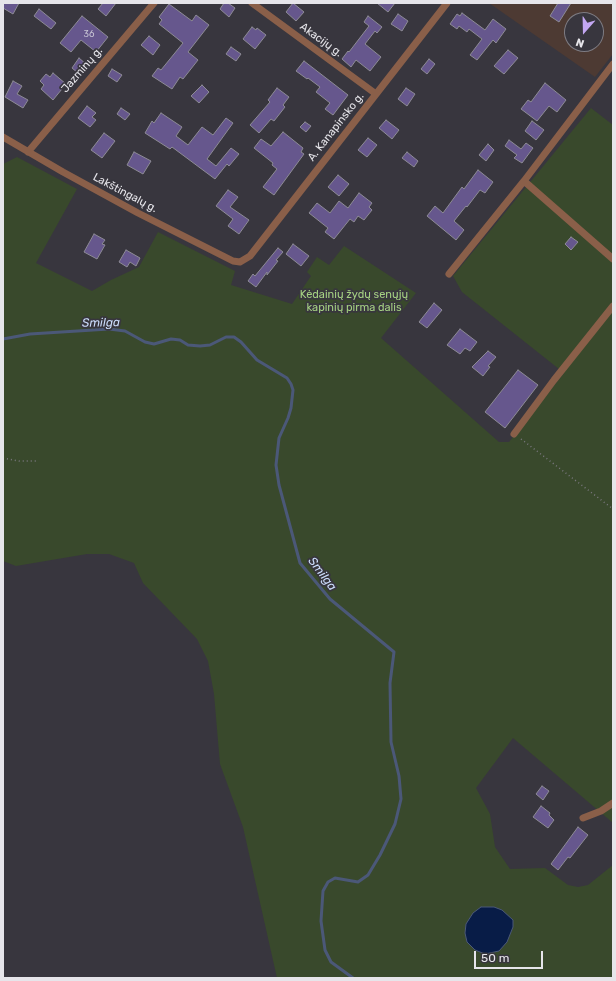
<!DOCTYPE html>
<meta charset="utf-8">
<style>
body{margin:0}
#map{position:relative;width:616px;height:981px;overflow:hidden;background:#38363e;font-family:Rubik,sans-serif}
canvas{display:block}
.frame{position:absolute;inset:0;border:4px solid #e6e5ea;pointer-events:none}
.north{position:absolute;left:564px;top:12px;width:40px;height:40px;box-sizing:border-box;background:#38363e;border:1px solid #7e7c83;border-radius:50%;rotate:200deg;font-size:11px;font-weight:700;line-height:16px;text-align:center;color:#e6e5ea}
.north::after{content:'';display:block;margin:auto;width:14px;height:18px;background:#c3a7f2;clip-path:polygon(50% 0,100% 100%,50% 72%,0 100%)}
.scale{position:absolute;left:474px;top:951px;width:69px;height:18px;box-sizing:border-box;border:2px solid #e6e5ea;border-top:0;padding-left:5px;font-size:12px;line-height:14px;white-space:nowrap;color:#e6e5ea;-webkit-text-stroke:3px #38363e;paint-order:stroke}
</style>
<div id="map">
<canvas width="616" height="981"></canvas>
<div class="frame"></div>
<div class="north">N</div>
<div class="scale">50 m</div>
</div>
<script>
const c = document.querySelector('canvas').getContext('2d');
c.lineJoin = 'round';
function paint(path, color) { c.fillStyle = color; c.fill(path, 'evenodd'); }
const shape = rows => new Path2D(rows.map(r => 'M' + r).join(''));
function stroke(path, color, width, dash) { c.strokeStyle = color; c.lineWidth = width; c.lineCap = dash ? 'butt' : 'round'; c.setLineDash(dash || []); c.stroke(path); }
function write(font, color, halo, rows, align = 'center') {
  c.font = font + ' Rubik,sans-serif'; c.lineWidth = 3.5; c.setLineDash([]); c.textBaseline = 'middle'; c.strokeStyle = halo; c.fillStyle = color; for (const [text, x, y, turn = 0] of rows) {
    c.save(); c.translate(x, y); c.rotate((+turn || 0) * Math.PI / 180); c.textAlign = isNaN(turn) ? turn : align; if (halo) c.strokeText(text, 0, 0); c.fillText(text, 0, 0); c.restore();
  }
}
const commercial = shape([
 [489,3,613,3,613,54,595,77],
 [572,20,596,20,596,44,572,44]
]);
const green = shape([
 [591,108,613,125,613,823,513,738,476,788,490,814,495,847,510,869,545,868,568,885,578,887,588,885,613,865,613,978,277,978,243,827,220,764,214,694,208,661,197,639,143,583,134,563,109,554,87,554,16,566,3,561,3,164,17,157,77,189,36,263,92,291,111,280,139,267,158,232,235,271,231,285,292,304,311,276,307,272,317,257,329,265,344,246,416,293,381,338,499,442,509,442,564,373,462,292,453,276]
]);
const water = shape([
 [481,907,494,907,502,910,513,920,513,927,507,942,499,951,485,954,475,950,467,942,465,933,466,924,473,913,481,907]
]);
const stream = shape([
 [3,339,30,334,109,329,125,331,145,342,154,344,171,339,180,340,188,345,200,346,210,345,226,337,234,337,241,342,257,360,287,378,291,384,293,390,291,408,288,418,279,438,276,465,279,485,300,563,330,599,394,652,390,683,391,742,399,776,401,799,395,824,380,855,368,875,358,882,335,878,328,882,323,891,321,921,325,950,331,962,353,978]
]);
const building = shape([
 [3,3,19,3,13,14,3,8,3,3],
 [103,3,116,3,106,16,98,9,103,3],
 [224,3,228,3,235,8,229,17,220,9,224,3],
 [293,3,304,12,296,21,286,12,293,3],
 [377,3,395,3,388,12,377,3],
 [558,3,571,3,559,22,550,16,558,3],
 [169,4,192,21,196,15,209,25,188,52,198,60,183,79,180,77,172,89,152,76,158,68,161,70,183,43,159,24,162,20,159,17,169,4],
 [39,9,56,23,51,29,34,16,39,9],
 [462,13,485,30,493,19,506,29,496,43,493,40,477,60,470,55,482,39,469,29,467,32,459,26,457,29,450,24,457,14,460,16,462,13],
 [398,14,408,21,402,31,391,24,398,14],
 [82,16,108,37,96,52,81,40,71,52,60,43,82,16],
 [368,16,382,27,377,33,375,31,365,44,381,57,370,71,356,60,351,67,342,59,348,51,349,52,369,26,364,22,368,16],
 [252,27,256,30,257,28,266,35,255,49,243,39,252,27],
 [149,36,160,45,153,55,141,45,149,36],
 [231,47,241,54,236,61,226,54,231,47],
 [508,50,518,58,504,74,494,66,508,50],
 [79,58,86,64,78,73,72,68,79,58],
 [429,59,435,64,427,74,421,69,429,59],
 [304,61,348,95,333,115,325,109,330,103,316,92,320,87,308,78,307,79,296,71,304,61],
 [112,69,122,75,117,82,108,76,112,69],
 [53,73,66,84,53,100,41,89,44,85,40,81,46,74,50,77,53,73],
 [13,81,22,86,17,94,28,100,23,108,5,97,13,81],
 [545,83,566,100,557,112,549,106,537,121,521,109,528,100,531,102,545,83],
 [202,85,209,92,199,103,191,96,202,85],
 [277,88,289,97,283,105,285,107,274,121,271,119,259,133,250,125,270,102,268,100,277,88],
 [406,88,415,94,407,106,398,99,406,88],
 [87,106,96,113,92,117,96,120,90,127,78,118,87,106],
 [121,108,130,114,125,120,117,114,121,108],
 [161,113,182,127,176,136,188,145,202,127,213,135,226,118,233,123,207,159,216,166,231,148,239,154,229,166,227,164,215,179,172,147,170,149,145,133,152,121,154,123,161,113],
 [386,120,399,130,392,139,379,128,386,120],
 [532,121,544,130,536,140,525,131,532,121],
 [305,122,311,126,306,132,300,127,305,122],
 [283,132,303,148,301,152,304,154,274,195,263,187,277,169,272,165,273,163,254,148,261,139,271,146,283,132],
 [104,133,115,141,102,158,91,150,104,133],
 [368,138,377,145,367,157,358,150,368,138],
 [509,140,521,149,526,143,533,148,522,163,514,158,517,155,505,146,509,140],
 [488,144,494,150,486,161,479,155,488,144],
 [134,152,151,161,143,174,127,165,134,152],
 [407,152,418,161,414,167,402,158,407,152],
 [478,170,493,182,485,193,480,190,467,207,466,206,454,221,464,230,456,240,427,216,435,206,443,213,462,187,464,189,478,170],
 [338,175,349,184,339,196,328,187,338,175],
 [228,190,238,197,230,207,249,220,239,234,228,226,233,219,216,206,228,190],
 [359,193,372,203,369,207,372,210,364,220,358,216,354,222,350,219,334,239,325,232,328,228,309,213,317,203,330,213,339,201,348,208,359,193],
 [94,234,105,240,102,244,105,245,97,259,84,252,94,234],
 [571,237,578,242,571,250,565,244,571,237],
 [293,244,309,256,301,266,286,254,293,244],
 [278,248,283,252,276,260,278,261,267,275,267,272,256,287,248,281,253,274,255,276,278,248],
 [126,250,140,258,136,266,130,262,127,267,119,262,126,250],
 [434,303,442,310,427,328,419,322,434,303],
 [460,329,477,342,470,351,465,348,460,354,447,345,460,329],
 [488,351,496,357,488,366,490,367,483,376,472,367,488,351],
 [518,370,538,385,505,428,485,412,518,370],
 [542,786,549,791,543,800,536,794,542,786],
 [541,806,550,813,549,815,554,820,548,828,533,817,541,806],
 [578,827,588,835,570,858,568,857,558,870,551,864,578,827]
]);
const path = shape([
 [521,439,613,509],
 [3,458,19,461,37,461]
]);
const minor = shape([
 [252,3,376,94],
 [3,137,63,172,138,213,233,261,240,262,250,256,447,3],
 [28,152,154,3],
 [524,181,613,259],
 [449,274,524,181,613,64],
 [514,434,554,380,613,306],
 [583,818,601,811,613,803]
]);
const numberNames = [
 ["36",89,34]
];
const streetNames = [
 ["Akacijų g.",321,40,36],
 ["Jazminų g.",82,70,-49],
 ["A. Kanapinsko g.",336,127,-52],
 ["Lakštingalų g.",125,193,28]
];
const parkNames = [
 ["Kėdainių žydų senųjų",354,295],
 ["kapinių pirma dalis",354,308]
];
const waterNames = [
 ["Smilga",101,323,-1],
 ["Smilga",322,574,53]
];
paint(commercial, '#4d3a33');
paint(green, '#39492c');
paint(water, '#081c47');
stroke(water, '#4b5878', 1);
stroke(stream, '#4b5878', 3);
paint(building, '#66578d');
stroke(building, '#8d8b95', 1);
stroke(path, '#7a787f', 1.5, [1, 3]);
stroke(minor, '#8a5f49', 7);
write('9px', '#c6c2d3', null, numberNames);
write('11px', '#e6e5ea', '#38363e', streetNames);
write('11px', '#a5d182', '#38363e', parkNames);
write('italic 12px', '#ccddfc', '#38363e', waterNames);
</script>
